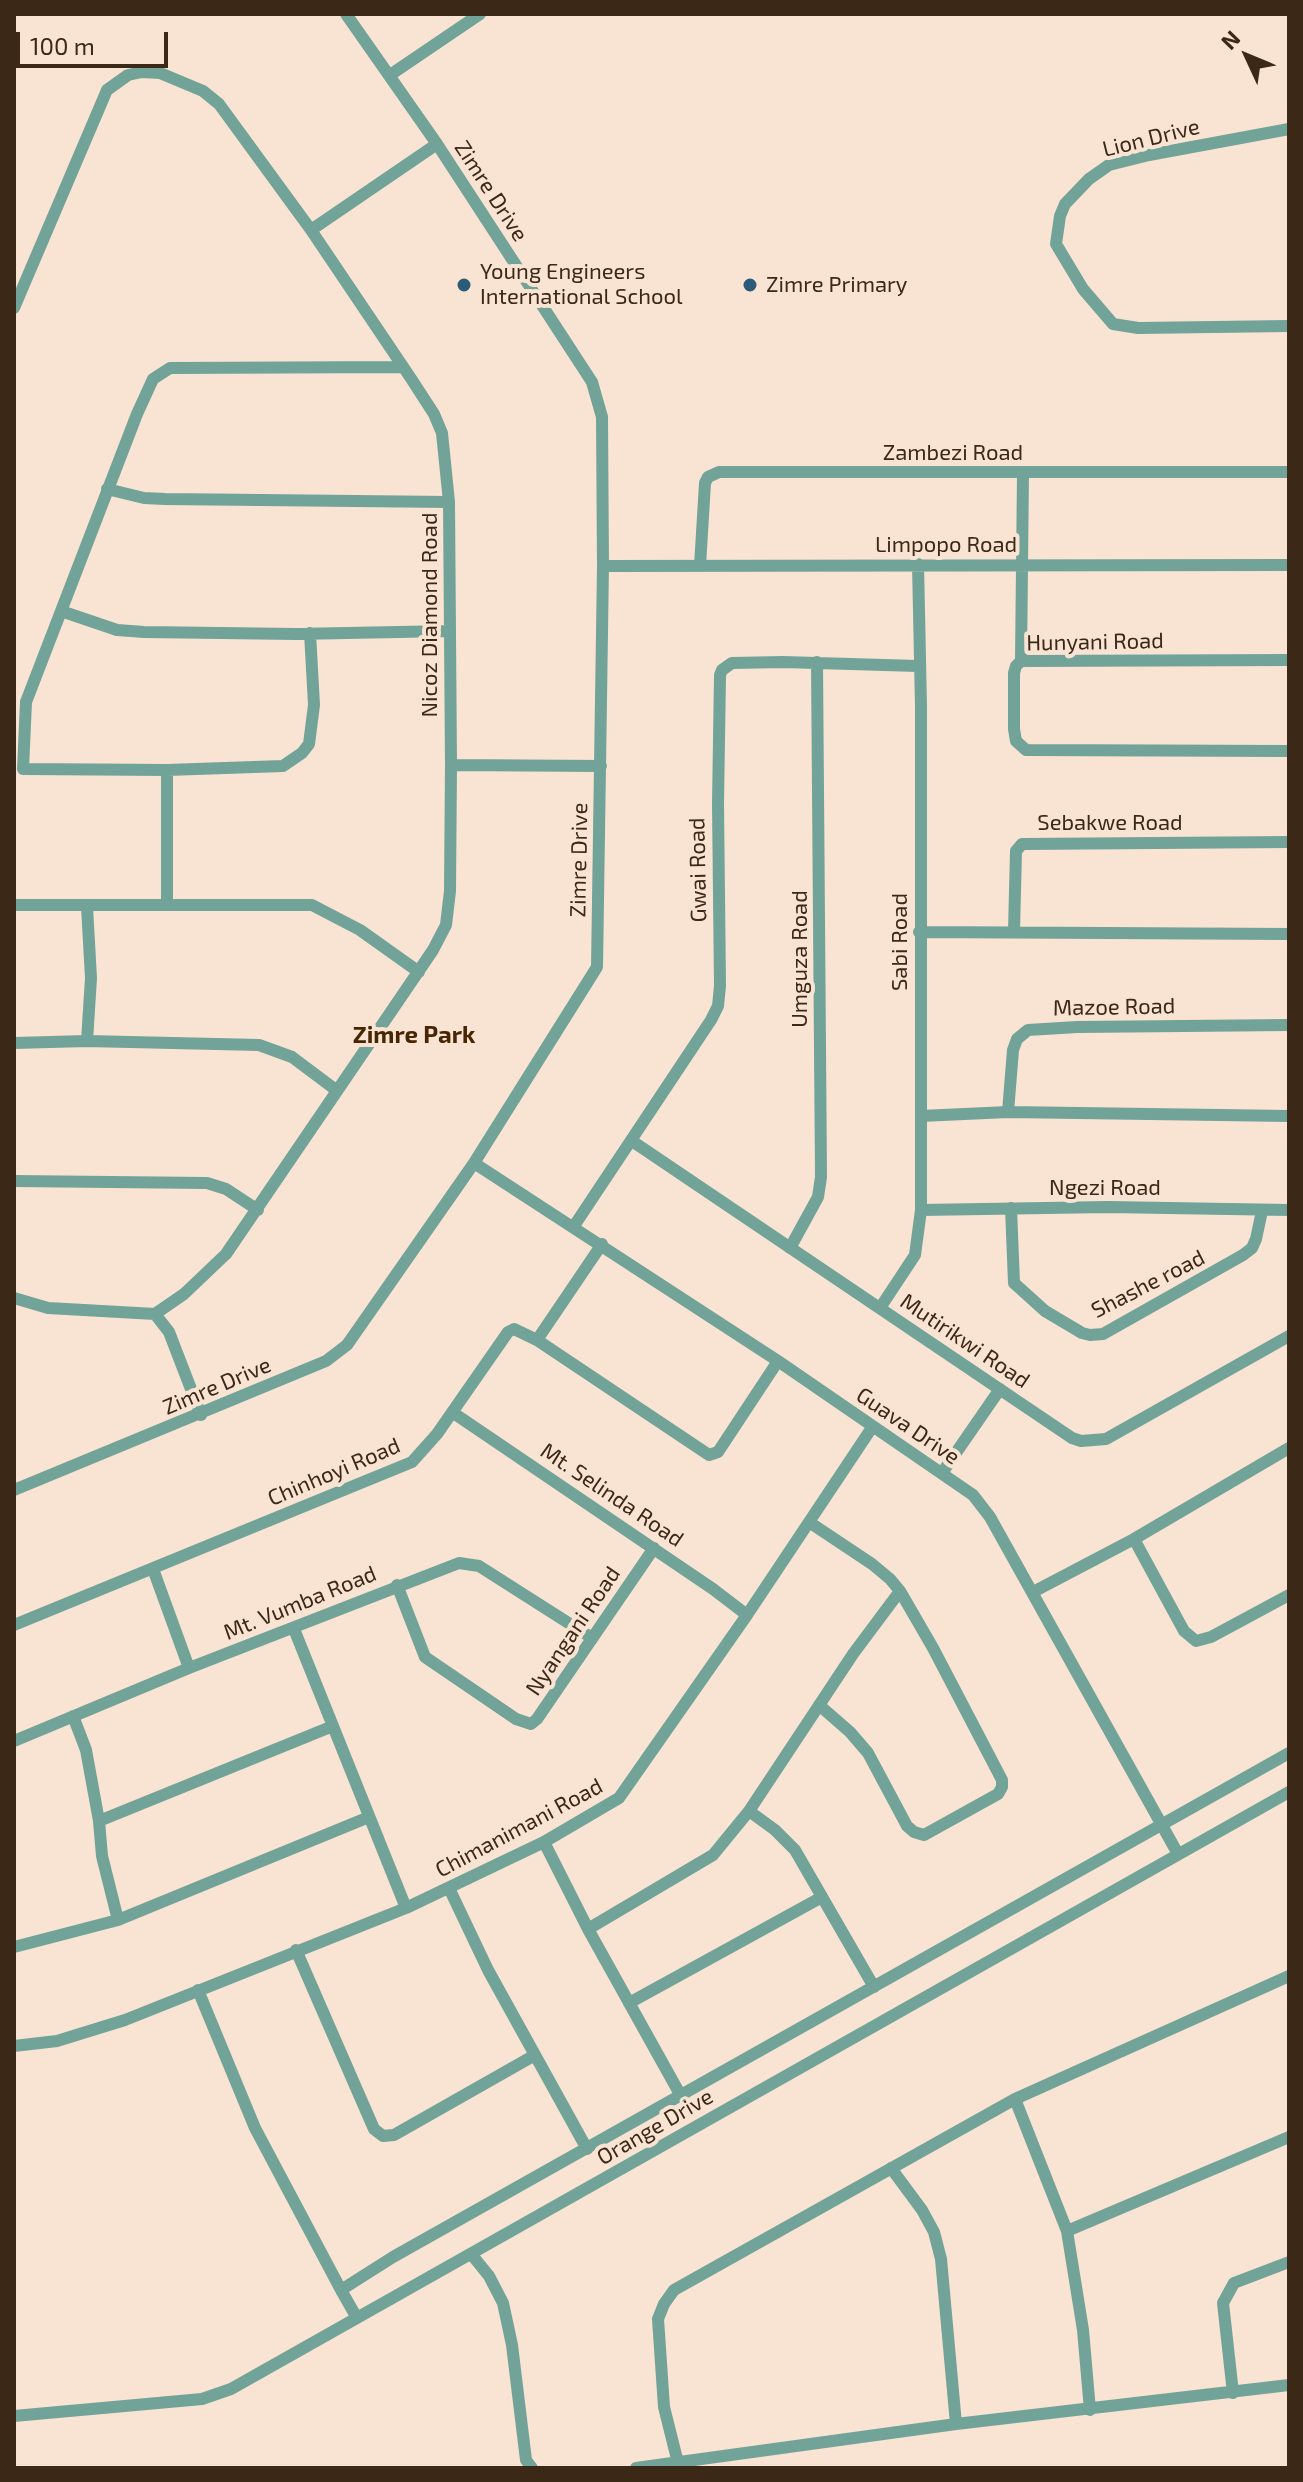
<!DOCTYPE html>
<style>
body{margin:0}
#map{position:relative;width:1303px;height:2482px;overflow:hidden;background:#f9e3d2;font-family:"Exo 2",sans-serif}
canvas{display:block}
.frame{position:absolute;inset:0;border:16px solid #3c2817;pointer-events:none}
.north{position:absolute;left:1207px;top:16px;width:80px;height:80px;-webkit-text-stroke:6px #f9e3d2;paint-order:stroke;rotate:314deg;font-size:22px;font-weight:700;line-height:32px;text-align:center;color:#3c2817}
.north::after{content:'';display:block;margin:auto;width:28px;height:36px;background:#3c2817;clip-path:polygon(50% 0,100% 100%,50% 72%,0 100%)}
.scale{position:absolute;left:16px;top:32px;width:152px;height:36px;box-sizing:border-box;border:4px solid #3c2817;border-top:0;padding-left:10px;font-size:24px;line-height:28px;white-space:nowrap;color:#3c2817;-webkit-text-stroke:6px #f9e3d2;paint-order:stroke}
</style>
<div id="map">
<canvas width="1303" height="2482"></canvas>
<div class="frame"></div>
<div class="north">N</div>
<div class="scale">100 m</div>
</div>
<script>
const c = document.querySelector('canvas').getContext('2d');
c.lineJoin = 'round';
const shape = rows => new Path2D(rows.map(r => 'M' + r).join(''));
function stroke(path, color, width, dash) { c.strokeStyle = color; c.lineWidth = width; c.lineCap = dash ? 'butt' : 'round'; c.setLineDash(dash || []); c.stroke(path); }
function write(font, color, halo, rows, align = 'center') {
  c.font = font + ' "Exo 2",sans-serif'; c.lineWidth = 8; c.setLineDash([]); c.textBaseline = 'middle'; c.strokeStyle = halo; c.fillStyle = color; for (const [text, x, y, turn = 0] of rows) {
    c.save(); c.translate(x, y); c.rotate((+turn || 0) * Math.PI / 180); c.textAlign = isNaN(turn) ? turn : align; if (halo) c.strokeText(text, 0, 0); c.fillText(text, 0, 0); c.restore();
  }
}
const minor = shape([
 [390,75,480,14],
 [1289,129,1149,155,1109,165,1089,179,1065,204,1060,216,1056,244,1083,289,1113,324,1138,328,1289,326],
 [311,230,437,144],
 [14,308,107,90,128,75,142,72,160,73,203,91,219,104,311,230,412,380,434,414,442,433,449,502,451,765,450,891,446,925,433,950,226,1254,184,1294,155,1314,48,1308,14,1298],
 [107,489,144,498,165,499,449,502],
 [603,566,1289,565],
 [700,566,705,483,708,477,719,472,1289,472],
 [61,611,117,630,144,632,296,634,450,631],
 [310,633,314,705,309,744,302,753,283,766,167,770,23,769,26,702,137,414,153,379,170,368,402,367],
 [1289,660,1021,661,1016,666,1014,673,1014,729,1016,741,1026,750,1289,751],
 [1021,661,1023,473],
 [451,765,601,766],
 [167,770,167,904],
 [14,905,312,905,360,930,419,972],
 [1014,931,1016,851,1022,844,1289,842],
 [919,932,1289,934],
 [87,1041,91,978,87,907],
 [14,1043,87,1041,259,1045,292,1057,336,1090],
 [1008,1112,1013,1050,1017,1039,1028,1030,1077,1027,1289,1025],
 [921,1116,1008,1112,1289,1116],
 [632,1141,1072,1438,1081,1441,1106,1439,1289,1336],
 [474,1163,778,1361,973,1495,990,1517,1178,1854],
 [14,1181,207,1183,226,1189,258,1210],
 [1011,1208,1014,1283,1045,1311,1082,1333,1090,1335,1103,1334,1243,1255,1252,1248,1256,1239,1262,1211],
 [921,1210,1108,1207,1289,1210],
 [574,1226,711,1020,718,1006,720,986,718,804,720,675,722,670,732,663,783,662,918,666],
 [790,1248,818,1197,821,1177,817,662],
 [880,1308,915,1255,921,1210,921,707,918,564],
 [155,1314,169,1332,201,1415],
 [537,1340,602,1244],
 [452,1412,713,1589,747,1615],
 [942,1473,1000,1389],
 [14,1490,326,1361,347,1345,474,1163,597,967,603,566,602,417,592,382,437,144,346,14],
 [809,1522,872,1564,890,1579,900,1591,933,1648,1002,1780,1002,1787,998,1794,924,1835,914,1832,907,1826,868,1753,850,1732,819,1705],
 [1134,1539,1184,1631,1196,1641,1211,1637,1289,1595],
 [153,1569,189,1668],
 [397,1585,425,1657,516,1719,531,1724,537,1719,654,1548],
 [1033,1592,1134,1539,1289,1448],
 [14,1625,412,1462,437,1434,508,1332,514,1329,537,1340,709,1455,718,1452,778,1361],
 [294,1629,406,1908],
 [73,1716,86,1750,99,1821,102,1856,118,1920],
 [14,1741,189,1668,459,1563,479,1566,592,1638],
 [749,1811,775,1830,795,1850,874,1987],
 [99,1821,333,1726],
 [544,1842,588,1929,681,2096],
 [449,1888,488,1970,587,2149],
 [588,1929,713,1855,749,1811,853,1654,900,1591],
 [14,1947,118,1920,369,1817],
 [296,1950,374,2129,383,2136,394,2135,535,2055],
 [198,1990,255,2128,341,2290],
 [629,2003,822,1897],
 [14,2046,57,2041,125,2020,406,1908,544,1842,619,1798,747,1615,873,1426],
 [1015,2099,1067,2231,1083,2330,1090,2410],
 [891,2168,922,2210,934,2232,941,2259,956,2424],
 [1067,2231,1289,2137],
 [472,2255,489,2276,503,2303,512,2345,526,2460,532,2468],
 [357,2318,341,2290,393,2257,1289,1753],
 [1233,2393,1223,2303,1234,2283,1289,2262],
 [14,2416,202,2399,231,2389,1289,1792],
 [678,2463,664,2407,658,2319,664,2304,674,2290,1015,2099,1289,1976],
 [636,2468,956,2424,1289,2385]
]);
const markers = [
 [464,285,8,"#2c5b7a"],
 [750,285,8,"#2c5b7a"]
];
const streetNames = [
 ["Lion Drive",1151,138,-14],
 ["Zimre Drive",491,191,57],
 ["Zambezi Road",953,453],
 ["Limpopo Road",946,545],
 ["Nicoz Diamond Road",430,615,-90],
 ["Hunyani Road",1095,642,-1],
 ["Sebakwe Road",1110,823],
 ["Zimre Drive",579,860,-89],
 ["Gwai Road",698,870,-91],
 ["Sabi Road",900,942,-90],
 ["Umguza Road",800,959,-90],
 ["Mazoe Road",1114,1007,-1],
 ["Ngezi Road",1105,1188],
 ["Shashe road",1148,1284,-27],
 ["Mutirikwi Road",965,1341,34],
 ["Zimre Drive",217,1386,-23],
 ["Guava Drive",908,1426,34],
 ["Chinhoyi Road",334,1472,-23],
 ["Mt. Selinda Road",612,1495,34],
 ["Mt. Vumba Road",300,1603,-22],
 ["Nyangani Road",573,1631,-56],
 ["Chimanimani Road",519,1828,-28],
 ["Orange Drive",655,2127,-30]
];
const poiNames = [
 ["Young Engineers",480,272],
 ["International School",480,297],
 ["Zimre Primary",766,285]
];
const neighbourhoodNames = [
 ["Zimre Park",414,1035]
];
stroke(minor, '#72a399', 12);
for (const [x, y, r, color] of markers) { const dot = new Path2D(); dot.arc(x, y, r, 0, 2 * Math.PI); c.fillStyle = color; c.fill(dot); stroke(dot, '#f9e3d2', 3); }
write('22px', '#3c2817', '#f9e3d2', streetNames);
write('22px', '#3c2817', '#f9e3d2', poiNames, 'left');
write('bold 24px', '#472604', '#f9e3d2', neighbourhoodNames);
</script>
